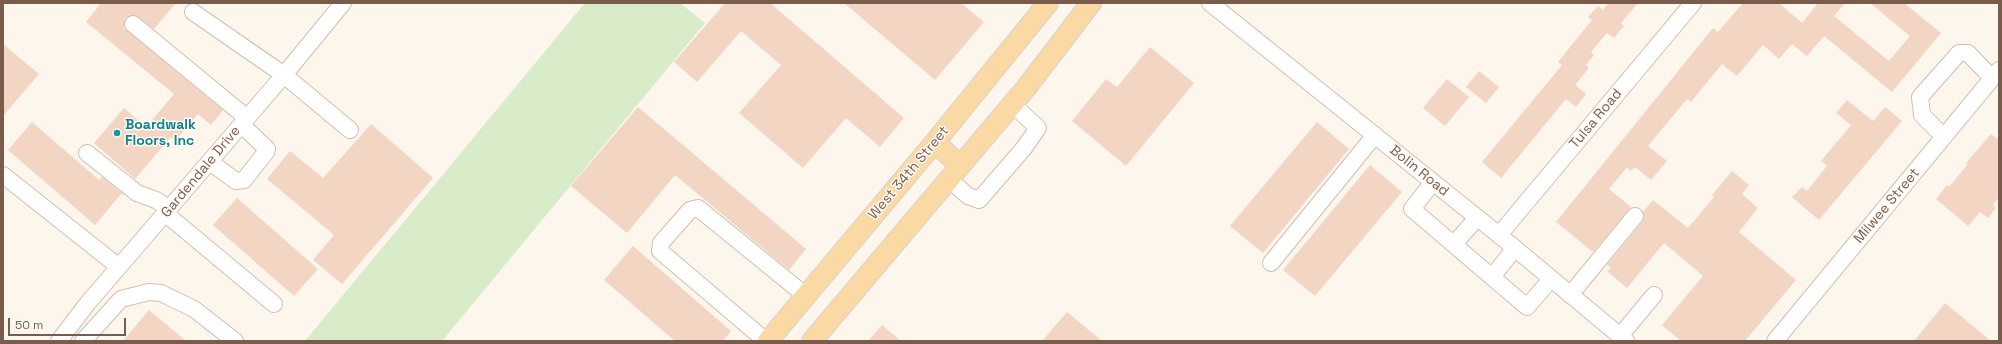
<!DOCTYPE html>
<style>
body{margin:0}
#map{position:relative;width:2002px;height:344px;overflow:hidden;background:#fdf6ec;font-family:"Space Grotesk",sans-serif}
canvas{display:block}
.frame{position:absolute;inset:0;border:4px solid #7a5c4d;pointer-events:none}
.scale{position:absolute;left:8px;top:318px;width:118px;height:18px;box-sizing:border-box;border:2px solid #7a5c4d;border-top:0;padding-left:5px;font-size:12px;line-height:14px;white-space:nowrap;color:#7a5c4d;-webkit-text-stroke:3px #fffaf3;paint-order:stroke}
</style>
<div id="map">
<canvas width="2002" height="344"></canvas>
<div class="frame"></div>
<div class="scale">50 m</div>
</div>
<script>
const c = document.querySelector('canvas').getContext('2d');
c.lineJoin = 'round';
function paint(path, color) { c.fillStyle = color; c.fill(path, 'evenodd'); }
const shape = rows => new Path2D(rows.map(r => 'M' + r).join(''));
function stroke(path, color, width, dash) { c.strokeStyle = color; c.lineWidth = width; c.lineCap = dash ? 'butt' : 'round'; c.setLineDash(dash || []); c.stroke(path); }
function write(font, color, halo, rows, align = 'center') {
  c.font = font + ' "Space Grotesk",sans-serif'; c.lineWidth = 3; c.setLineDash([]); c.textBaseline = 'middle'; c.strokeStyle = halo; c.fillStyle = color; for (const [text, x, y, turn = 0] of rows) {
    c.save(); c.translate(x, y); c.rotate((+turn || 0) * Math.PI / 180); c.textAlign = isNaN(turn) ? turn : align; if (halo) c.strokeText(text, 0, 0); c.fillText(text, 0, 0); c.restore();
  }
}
const green = shape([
 [585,3,680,3,705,23,442,341,305,341]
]);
const building = shape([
 [101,3,176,3,154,29,134,15,125,18,124,28,223,110,211,125,198,114,175,141,171,137,135,179,94,143,124,108,146,127,174,94,86,22],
 [725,3,770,3,904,118,880,147,846,118,803,168,739,113,781,65,741,31,697,82,674,62],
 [844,3,961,3,984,22,935,80],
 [1608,3,1638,3,1621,23,1624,26,1614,38,1607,33,1591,52,1594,55,1586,65,1589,68,1575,85,1586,94,1576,107,1566,99,1501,178,1482,162,1562,65,1558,62,1592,20,1588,17,1598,6,1603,10],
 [1743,3,1779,3,1802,23,1818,3,1845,3,1834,16,1889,61,1910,36,1870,3,1904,3,1941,33,1892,92,1824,36,1807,56,1792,44,1779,59,1763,45,1737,76,1722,64,1691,102,1687,99,1648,146,1667,161,1651,180,1635,167,1631,171,1627,167,1609,189,1631,207,1593,252,1556,222,1713,28,1718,32],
 [3,44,39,74,3,116],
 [1150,47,1194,83,1126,166,1072,121,1106,79,1117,87],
 [1479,71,1499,87,1486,103,1466,87],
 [1447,79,1469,97,1445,126,1423,108],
 [1847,100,1873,121,1885,107,1902,121,1819,220,1792,197,1802,187,1807,191,1827,166,1821,161,1851,125,1836,113],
 [638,107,806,249,789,270,675,175,627,233,571,186],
 [32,122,99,180,102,177,122,193,95,225,8,150],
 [1317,122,1349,149,1263,253,1230,226],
 [371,124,433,178,342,284,313,260,334,235,267,179,290,151,323,178],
 [1991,134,1999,140,1999,198,1993,205,1996,208,1988,218,1980,212,1968,226,1936,199,1947,185,1949,187,1968,164,1966,163],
 [1370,165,1402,192,1315,296,1283,270],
 [1732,171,1749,185,1742,194,1758,208,1739,232,1796,280,1745,341,1681,341,1662,325,1703,276,1664,243,1627,288,1607,271,1611,268,1607,265,1642,222,1644,217,1643,212,1653,200,1688,228,1714,197,1712,195],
 [237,198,318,269,294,296,213,225],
 [633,246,731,331,723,341,675,341,604,280],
 [1945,303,1991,341,1914,341],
 [149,310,186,341,123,341],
 [1067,312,1102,341,1042,341],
 [882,325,901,341,868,341]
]);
const minor = shape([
 [1210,3,1499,235,1626,341],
 [193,12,284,75,350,130],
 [133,24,247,118],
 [1944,137,1922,115,1920,97,1959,53,1968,53,1992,78],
 [87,153,137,193,156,200,170,209],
 [210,162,236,181,244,180,266,152,267,149,242,125],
 [3,175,119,267],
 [949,179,968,196,979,200,1024,148,1038,128,1012,104],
 [1433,182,1412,209,1527,307,1551,279],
 [166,214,274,304],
 [1499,235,1693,3],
 [1454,244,1477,218],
 [1271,263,1375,135],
 [1492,277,1515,248],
 [1570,295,1635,216],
 [1620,336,1654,295],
 [59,341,87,304,284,75,343,3],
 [83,341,121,299,149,292,161,293,194,309,235,341],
 [766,341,660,251,661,243,690,210,698,208,806,296],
 [1775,341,1999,70]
]);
const major = shape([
 [935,142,960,166],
 [768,341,935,142,1048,3],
 [812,341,1026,88,1091,3]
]);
const markers = [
 [117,133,4,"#0f9aa8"]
];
const streetNames = [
 ["Tulsa Road",1596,119,-50],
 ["Bolin Road",1419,171,39],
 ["Gardendale Drive",201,172,-50],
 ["West 34th Street",909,173,-50],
 ["Milwee Street",1887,206,-50]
];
const cultureNames = [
 ["Boardwalk",125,125],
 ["Floors, Inc",125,141]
];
paint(green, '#d8ecc9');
paint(building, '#f3d5c3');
stroke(minor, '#d1beb0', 18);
stroke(major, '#dad1cd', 22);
stroke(minor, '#fff', 16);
stroke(major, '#fbd9a5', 20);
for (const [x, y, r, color] of markers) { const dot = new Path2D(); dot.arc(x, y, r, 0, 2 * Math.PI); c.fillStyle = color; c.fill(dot); stroke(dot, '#fffaf3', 1.5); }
write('14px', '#7a5c4d', '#fffaf3', streetNames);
write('bold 14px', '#0d838f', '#fffaf3', cultureNames, 'left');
</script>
